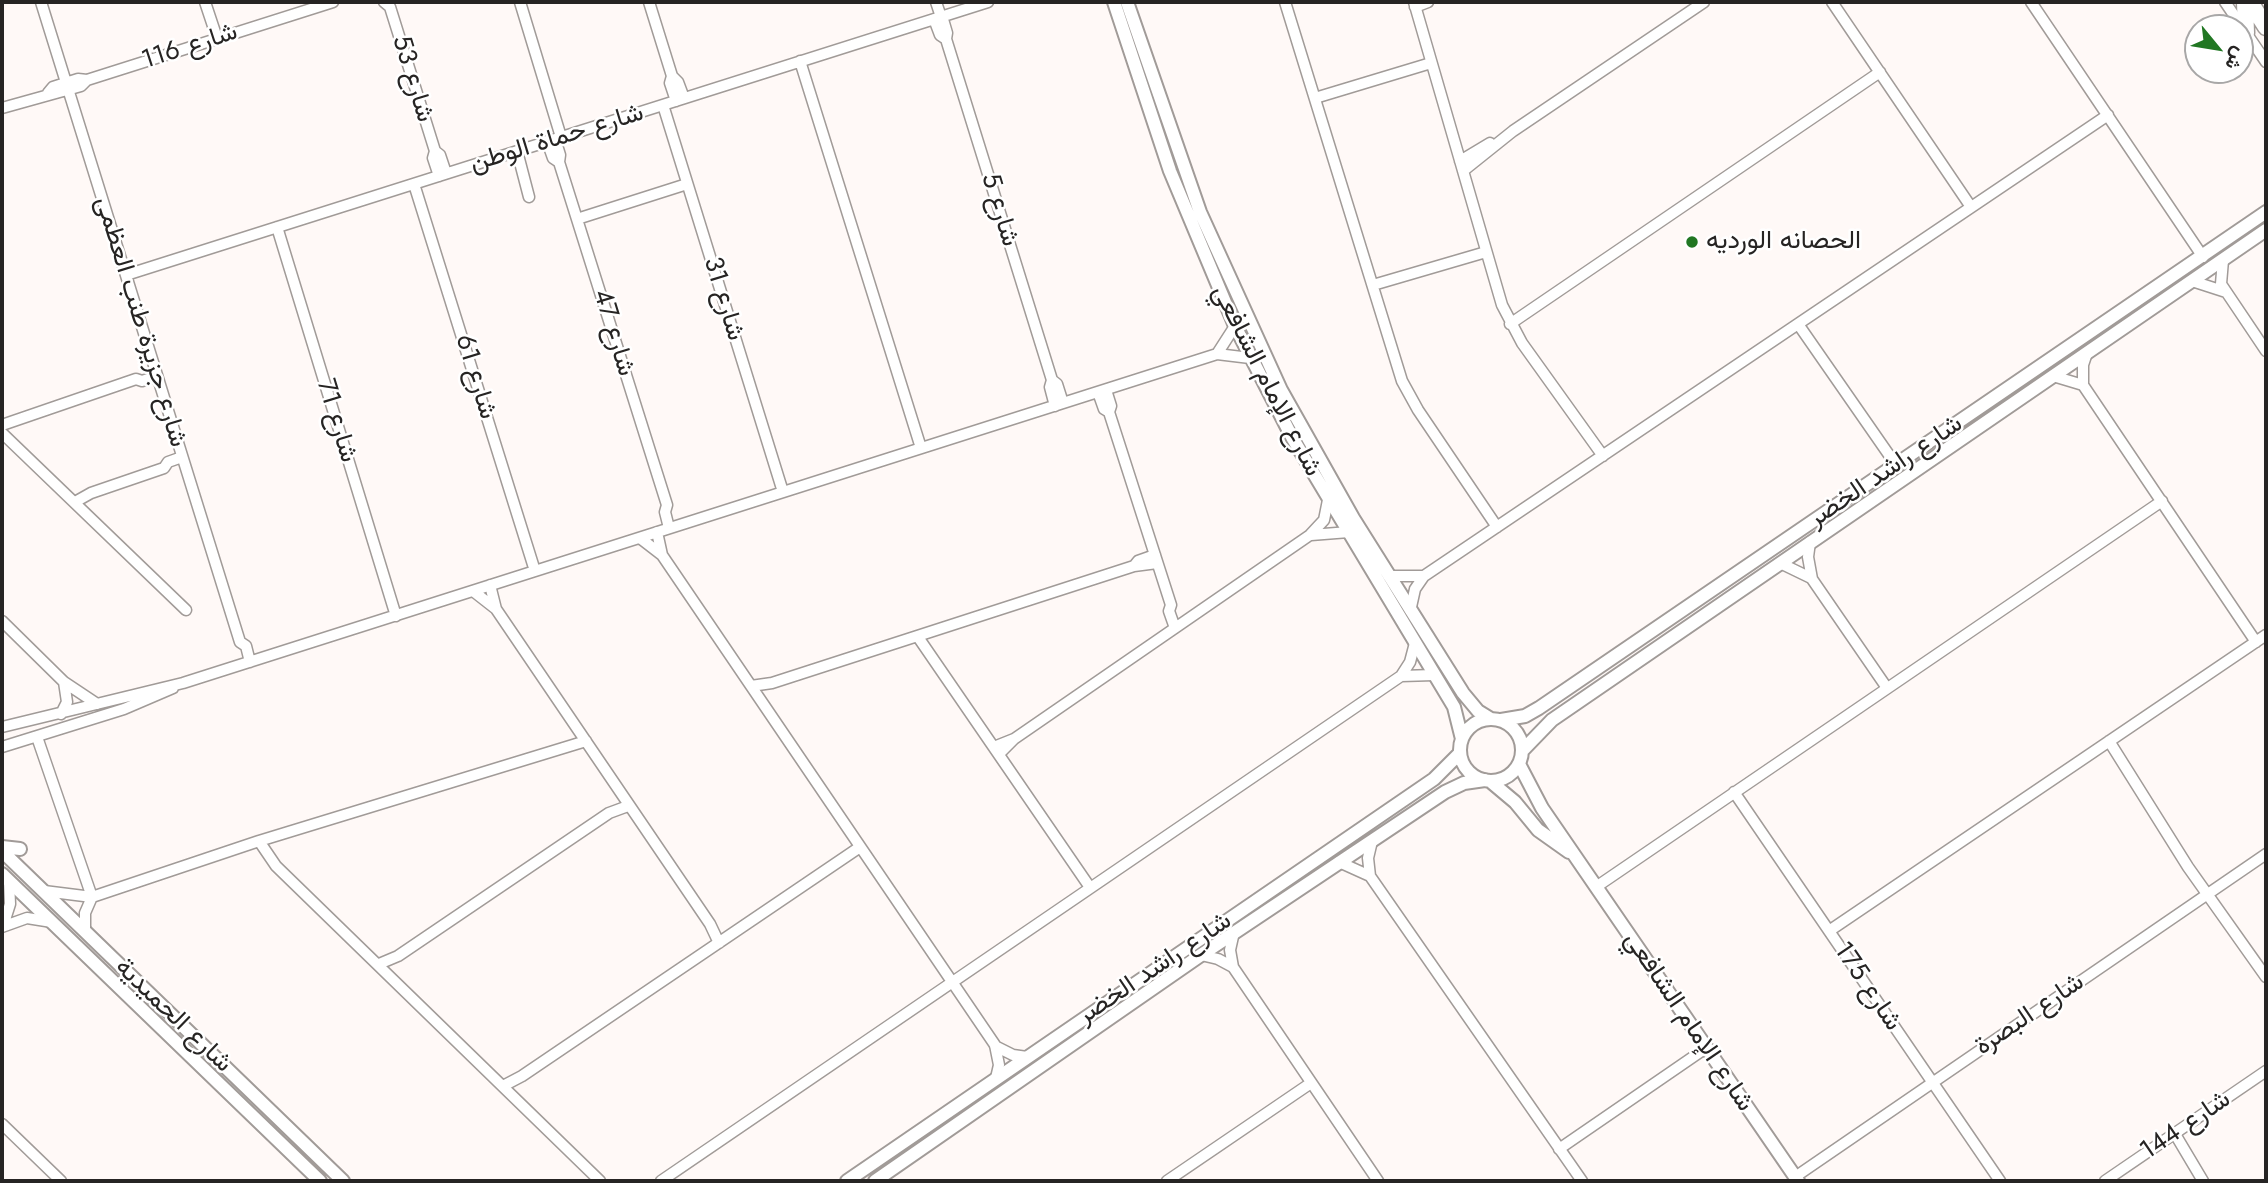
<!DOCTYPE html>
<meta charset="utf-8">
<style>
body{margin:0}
#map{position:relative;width:2268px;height:1183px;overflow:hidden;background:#fff9f7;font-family:Jost,Vazirmatn,sans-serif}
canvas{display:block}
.frame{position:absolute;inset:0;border:4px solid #262423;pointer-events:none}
.north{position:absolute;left:2184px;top:14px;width:70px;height:70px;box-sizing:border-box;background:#fff;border:2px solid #a8a7a7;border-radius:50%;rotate:120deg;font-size:19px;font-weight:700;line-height:28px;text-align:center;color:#262423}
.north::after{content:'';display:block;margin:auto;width:24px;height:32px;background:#217723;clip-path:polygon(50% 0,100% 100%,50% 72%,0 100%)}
</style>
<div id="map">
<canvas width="2268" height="1183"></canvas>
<div class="frame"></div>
<div class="north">ش</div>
</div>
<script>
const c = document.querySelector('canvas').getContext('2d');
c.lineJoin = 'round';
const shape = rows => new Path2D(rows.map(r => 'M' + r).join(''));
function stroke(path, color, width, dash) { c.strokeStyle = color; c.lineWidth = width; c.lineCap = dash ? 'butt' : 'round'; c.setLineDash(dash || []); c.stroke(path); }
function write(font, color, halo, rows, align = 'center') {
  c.font = font + ' Jost,Vazirmatn,sans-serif'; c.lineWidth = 5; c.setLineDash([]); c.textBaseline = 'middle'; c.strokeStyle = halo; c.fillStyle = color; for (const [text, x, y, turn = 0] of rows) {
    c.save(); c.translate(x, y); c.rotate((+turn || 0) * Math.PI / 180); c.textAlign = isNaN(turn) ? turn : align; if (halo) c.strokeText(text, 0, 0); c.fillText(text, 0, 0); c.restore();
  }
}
const minor = shape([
 [41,2,240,642,246,646,250,662],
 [205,2,217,38],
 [384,2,390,7,435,151,433,158,439,176],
 [520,2,561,137],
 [649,2,672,76,670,83,676,101],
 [936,2,941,17],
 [1285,2,1402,381,1418,410,1497,527],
 [1414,2,1502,305,1522,343,1603,456],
 [1832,2,1971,207],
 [2031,2,2203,257],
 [2225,2,2266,62],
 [1415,7,1428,2],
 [942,16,947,33,946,39,1052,380,1050,387,1055,406],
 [934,19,940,35,946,39],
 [800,61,921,448],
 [672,76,678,82,684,98],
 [48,93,53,87,78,79,87,80,333,2],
 [1315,98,1431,63],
 [663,105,783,492],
 [2,108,81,86,87,80],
 [555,139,560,155,559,162,667,505,665,512,669,528],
 [547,141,553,158,559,162],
 [435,151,440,155,446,173],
 [517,151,529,197],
 [1460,161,1490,143],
 [1463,171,1513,131,1704,2],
 [414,184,535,571],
 [577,219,687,184],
 [277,227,396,616],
 [2223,260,2221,284,2266,351],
 [126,275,988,2],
 [2192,281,2226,292],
 [1373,285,1486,252],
 [1510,324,1880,72],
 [1798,324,1896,465],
 [2087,353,2083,365,2083,385,2256,642],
 [1217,354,1235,326],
 [2053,376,2083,385],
 [1052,380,1057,384,1063,403],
 [1106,390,1111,406,1109,412,1171,605,1169,611,1175,628],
 [1098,392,1104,409,1109,412],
 [2,425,136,379,142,381,157,376],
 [2,433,186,610],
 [75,502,91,493,164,468,168,462,182,457],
 [657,532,662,555],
 [1311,535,1349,532],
 [640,538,662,555,995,1045,999,1065,996,1078],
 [1810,542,1808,557,1812,579,1887,688],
 [1780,563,1811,578],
 [1134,566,1138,561,1155,555],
 [1391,576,1424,576],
 [490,585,496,609],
 [473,591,496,609,710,924,719,943],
 [1411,607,1415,589,1424,576,2108,115],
 [2,621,64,682,97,704],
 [918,637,1089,886],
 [1401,676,1434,675],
 [751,686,772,683,1134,566,1157,563],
 [61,714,67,702,64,682],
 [2,727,183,683,1217,354,1250,358],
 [37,737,92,897,85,913,85,931],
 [2109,741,2188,867,2266,977],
 [2,747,124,709,173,688],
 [994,747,1014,739],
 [999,754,1014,739,1310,535,1324,520,1328,500],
 [1734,792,2000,1181],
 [259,841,276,866,600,1181],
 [1339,862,1370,876,1582,1181],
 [1370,876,1368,858,1372,841],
 [1596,887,2162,501],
 [44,891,92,897,259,841,586,741],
 [3,926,10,904,9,881],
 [2,927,27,918,52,922],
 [1829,931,2266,635],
 [1234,932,1230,950,1233,967,1378,1181],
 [1201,955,1218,959,1233,967],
 [379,964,398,956,609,813,628,806],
 [995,1046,1013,1055,1027,1057],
 [503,1086,522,1076,860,847],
 [2,1124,61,1181],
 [2175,1134,2203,1181],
 [1559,1149,1706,1048],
 [1795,1177,2266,854],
 [661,1181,1401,676,1410,662,1415,643],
 [1167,1181,1311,1083],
 [2105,1181,2266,1071]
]);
const tertiary = shape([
 [1114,2,1170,171,1235,326,1293,439,1454,707,1462,739],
 [1127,2,1200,212,1281,390,1353,518,1463,693,1478,711,1491,719],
 '1460 750a31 31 0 1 1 62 0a31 31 0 1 1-62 0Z',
 [1501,720,1525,716,1539,708,2266,212],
 [1522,751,1552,720,2266,230],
 [1519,764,1542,808,1798,1181],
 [1490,781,1515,802,1538,830,1569,852],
 [2,847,20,849],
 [2,851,343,1181],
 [2,874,320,1181],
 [847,1181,1434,779,1460,753],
 [875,1181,1201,955,1445,792,1464,783,1485,780]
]);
const primary = shape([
 [2245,2,2246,33],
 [2250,2,2266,27]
]);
const markers = [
 [1692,242,7,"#217723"]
];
const streetNames = [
 ["شارع 116",190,47,-18],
 ["شارع 53",412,79,73],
 ["شارع حماة الوطن",557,139,-17],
 ["شارع 5",999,210,73],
 ["شارع 31",723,299,73],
 ["شارع جزيرة طنب العظمى",140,322,73],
 ["شارع 47",613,333,73],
 ["شارع 61",475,377,73],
 ["شارع الإمام الشافعي",1266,381,63],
 ["شارع 71",336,421,73],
 ["شارع راشد الخضر",1886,472,-34],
 ["شارع راشد الخضر",1155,969,-34],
 ["شارع 175",1867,987,56],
 ["شارع البصرة",2030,1015,-34],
 ["شارع الحميدية",173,1016,44],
 ["شارع الإمام الشافعي",1688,1022,56],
 ["شارع 144",2186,1126,-34]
];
const poiNames = [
 ["الحصانه الورديه",1706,242]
];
stroke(minor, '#a19b98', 13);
stroke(tertiary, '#a19b98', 16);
stroke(primary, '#a19b98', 19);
stroke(minor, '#fff', 10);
stroke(tertiary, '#fff', 12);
stroke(primary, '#fff', 16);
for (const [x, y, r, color] of markers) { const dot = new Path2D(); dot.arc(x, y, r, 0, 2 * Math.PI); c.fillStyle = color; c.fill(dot); stroke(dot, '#fff', 2.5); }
write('26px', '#262423', '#fff', streetNames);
write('26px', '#262423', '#fff', poiNames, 'left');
</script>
